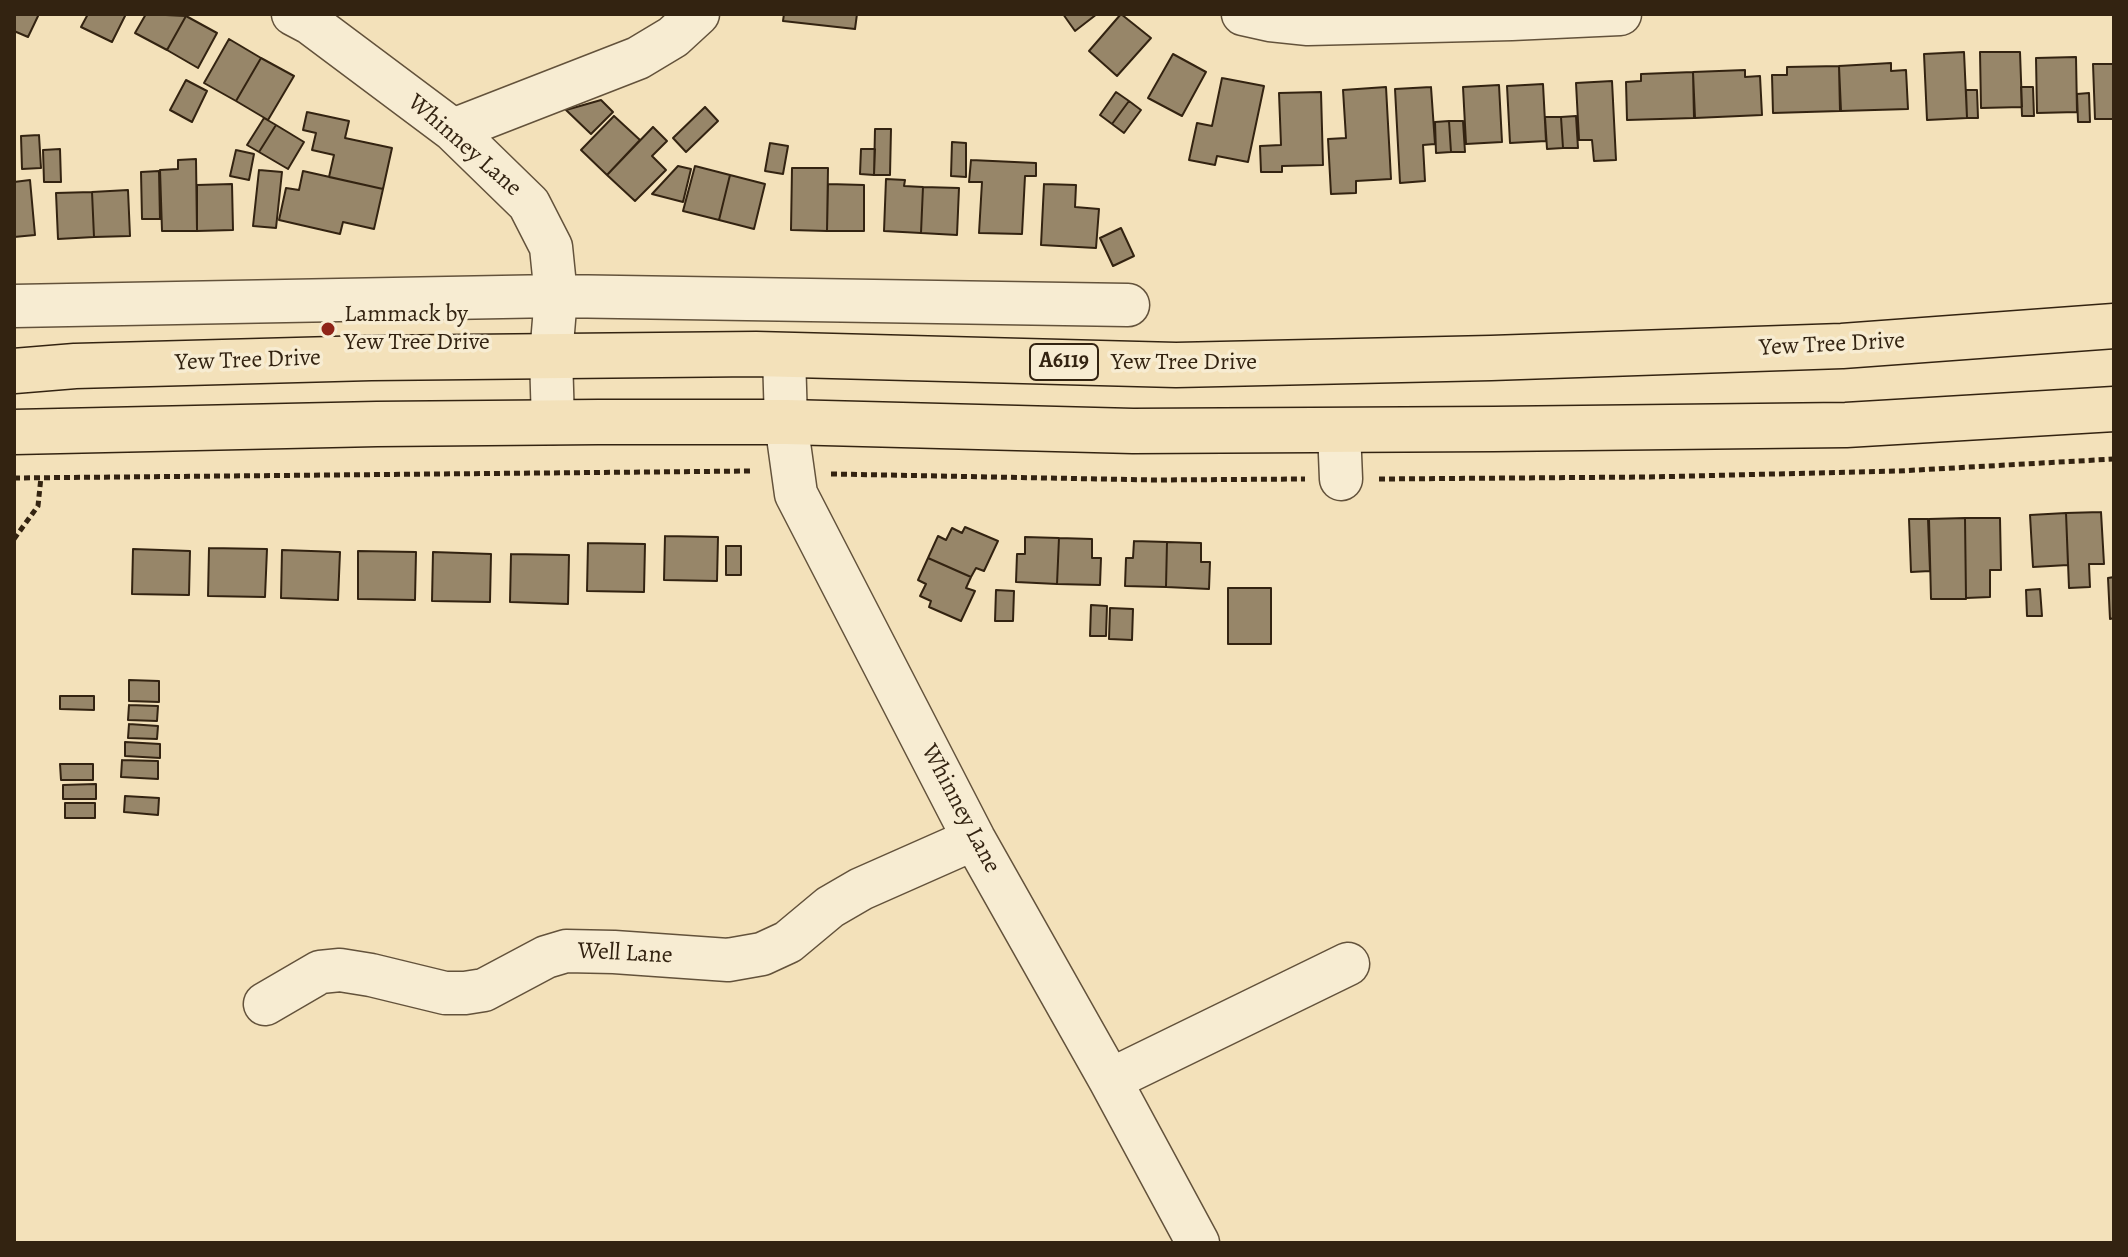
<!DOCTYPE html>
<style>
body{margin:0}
#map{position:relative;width:2128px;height:1257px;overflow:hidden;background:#f3e1ba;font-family:Alegreya,serif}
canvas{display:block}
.frame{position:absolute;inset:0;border:16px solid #332311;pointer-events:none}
</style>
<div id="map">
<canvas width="2128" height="1257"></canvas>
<div class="frame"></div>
</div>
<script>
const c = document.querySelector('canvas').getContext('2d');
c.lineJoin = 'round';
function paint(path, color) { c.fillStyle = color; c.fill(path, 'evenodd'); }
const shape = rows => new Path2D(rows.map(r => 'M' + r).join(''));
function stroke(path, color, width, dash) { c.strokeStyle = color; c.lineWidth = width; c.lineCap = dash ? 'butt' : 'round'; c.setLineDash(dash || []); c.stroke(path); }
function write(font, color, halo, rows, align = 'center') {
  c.font = font + ' Alegreya,serif'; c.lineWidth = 7; c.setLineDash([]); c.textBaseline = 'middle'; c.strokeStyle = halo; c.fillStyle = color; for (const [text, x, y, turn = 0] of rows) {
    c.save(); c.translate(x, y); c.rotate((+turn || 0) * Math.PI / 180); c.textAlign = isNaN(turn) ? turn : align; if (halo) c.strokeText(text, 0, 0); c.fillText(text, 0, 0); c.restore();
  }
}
const building = shape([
 [15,14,39,14,28,37,14,31,15,14],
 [88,14,126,14,112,42,81,27,88,14],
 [146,14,186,16,167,50,135,33,146,14],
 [784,14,857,14,855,29,783,21,784,14],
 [1063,14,1097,14,1075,31,1063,14],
 [1121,14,1151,38,1117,76,1089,51,1121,14],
 [186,16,217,33,198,68,167,50,186,16],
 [229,39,261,58,236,101,204,83,229,39],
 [1964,52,1967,118,1927,120,1924,54,1964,52],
 [1980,52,2020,52,2022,107,1981,108,1980,52],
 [1173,54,1206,72,1182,116,1148,98,1173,54],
 [2076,57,2077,112,2037,113,2036,58,2076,57],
 [261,58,294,76,268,120,236,101,261,58],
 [1891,63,1891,71,1906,70,1908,109,1841,111,1839,66,1891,63],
 [2093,64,2114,64,2114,119,2095,119,2093,64],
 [1839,66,1840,111,1773,113,1772,75,1787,75,1787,67,1839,66],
 [1745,70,1745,77,1760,76,1762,115,1695,118,1693,72,1745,70],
 [1693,72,1694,118,1627,120,1626,82,1641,81,1641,74,1693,72],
 [1222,78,1264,86,1248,162,1217,156,1215,165,1189,160,1197,123,1212,126,1222,78],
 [186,80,207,91,192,122,170,110,186,80],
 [1612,81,1616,160,1594,161,1592,140,1579,140,1576,83,1612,81],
 [1543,84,1546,141,1510,143,1507,86,1543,84],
 [1499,85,1502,142,1466,144,1463,87,1499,85],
 [1386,87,1391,179,1356,181,1356,193,1331,194,1328,139,1346,138,1343,90,1386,87],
 [1431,87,1435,144,1423,145,1425,181,1400,183,1395,89,1431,87],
 [2021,87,2033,87,2034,116,2022,116,2021,87],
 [1966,90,1977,90,1978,118,1967,118,1966,90],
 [1116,92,1129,101,1112,124,1100,115,1116,92],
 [1321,92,1323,165,1282,166,1282,172,1261,172,1260,146,1281,145,1279,93,1321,92],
 [2089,93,2090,122,2078,122,2077,94,2089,93],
 [601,100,613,112,591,134,566,110,601,100],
 [1129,101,1141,110,1124,133,1112,124,1129,101],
 [705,107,718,121,686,152,673,138,705,107],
 [307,112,349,121,345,138,392,148,383,189,329,177,334,155,312,150,316,133,303,130,307,112],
 [614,116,640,140,607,175,581,150,614,116],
 [1576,116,1578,148,1563,148,1561,117,1576,116],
 [1545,117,1561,117,1563,148,1547,149,1545,117],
 [264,118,276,125,259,152,247,145,264,118],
 [1449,121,1451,152,1436,153,1435,122,1449,121],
 [1449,121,1463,121,1465,152,1451,152,1449,121],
 [276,125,304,142,288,169,259,152,276,125],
 [653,127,667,141,652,156,666,170,635,201,607,175,653,127],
 [875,129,891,129,890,175,874,175,875,129],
 [39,135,41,168,22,169,21,136,39,135],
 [952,142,966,143,966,177,951,176,952,142],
 [770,143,788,146,783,174,765,171,770,143],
 [60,149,61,182,44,182,43,150,60,149],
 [861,149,875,149,874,175,860,174,861,149],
 [236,150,254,154,249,180,230,176,236,150],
 [196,159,197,231,162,231,160,170,178,169,178,160,196,159],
 [971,160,1036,163,1036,176,1025,176,1022,234,979,233,982,182,969,182,971,160],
 [678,166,691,169,683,202,652,194,678,166],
 [695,166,730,175,719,220,683,211,695,166],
 [792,168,828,168,827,231,791,230,792,168],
 [259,170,282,172,276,228,253,226,259,170],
 [159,171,160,219,142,219,141,172,159,171],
 [303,171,383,189,374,229,343,222,340,234,279,220,286,188,299,190,303,171],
 [730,175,765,184,754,229,719,220,730,175],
 [886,179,905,180,904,186,923,187,921,233,884,231,886,179],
 [30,180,35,235,14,237,14,182,30,180],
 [232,184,233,230,197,231,197,185,232,184],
 [828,184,864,185,864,231,827,231,828,184],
 [1044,184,1076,185,1075,207,1099,209,1096,248,1041,245,1044,184],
 [923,187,959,188,957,235,921,233,923,187],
 [128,190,130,236,94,237,92,192,128,190],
 [92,192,94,237,58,239,56,193,92,192],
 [1121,228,1134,256,1113,266,1100,238,1121,228],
 [2101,512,2104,564,2089,564,2090,587,2069,588,2066,513,2101,512],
 [2066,513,2068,565,2033,567,2030,515,2066,513],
 [1965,518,1966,599,1931,599,1929,519,1965,518],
 [1965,518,2000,518,2001,570,1990,570,1990,597,1966,598,1965,518],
 [1909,519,1928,519,1930,571,1911,572,1909,519],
 [965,527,998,541,984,571,976,568,971,577,928,558,938,536,946,540,952,528,962,533,965,527],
 [665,536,718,537,717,581,664,580,665,536],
 [1025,537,1059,538,1057,584,1016,582,1017,554,1025,554,1025,537],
 [1059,538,1092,539,1092,558,1101,558,1100,585,1057,584,1059,538],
 [1134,541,1167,542,1166,587,1125,586,1126,558,1133,558,1134,541],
 [1167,542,1201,543,1201,562,1210,562,1209,589,1166,587,1167,542],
 [588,543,645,544,644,592,587,591,588,543],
 [726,546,741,546,741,575,726,575,726,546],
 [209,548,267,549,265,597,208,596,209,548],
 [133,549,190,551,189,595,132,594,133,549],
 [282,550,340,552,338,600,281,598,282,550],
 [358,551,416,552,415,600,358,599,358,551],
 [433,552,491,554,490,602,432,601,433,552],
 [511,554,569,555,568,604,510,602,511,554],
 [928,558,971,577,966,588,975,591,961,621,929,607,931,601,920,596,926,584,918,580,928,558],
 [2114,577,2114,618,2110,619,2108,578,2114,577],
 [1228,588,1271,588,1271,644,1228,644,1228,588],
 [2040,589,2042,616,2027,616,2026,590,2040,589],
 [996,590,1014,591,1013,621,995,621,996,590],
 [1091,605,1107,606,1106,636,1090,636,1091,605],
 [1110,608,1133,609,1132,640,1109,639,1110,608],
 [129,680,159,681,159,702,129,701,129,680],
 [60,696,94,696,94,710,60,709,60,696],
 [129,705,158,706,157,721,128,720,129,705],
 [129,724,158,726,157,739,128,738,129,724],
 [125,742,160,744,160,758,125,756,125,742],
 [122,760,158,761,158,779,121,777,122,760],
 [60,764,93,764,93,780,61,780,60,764],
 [96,784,96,799,63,799,63,785,96,784],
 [125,796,159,798,158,815,124,812,125,796],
 [65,803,95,803,95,818,65,818,65,803]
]);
const path = shape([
 [831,474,1155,480,1305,479],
 [14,478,753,471],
 [1379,479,1649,477,1899,471,2114,459],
 [14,539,38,506,41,477]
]);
const minor = shape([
 [293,14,310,23,453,130,529,204,551,247,556,296,551,356,553,423],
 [1243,14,1270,20,1308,24,1512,19,1620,14],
 [453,130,638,58,673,37,698,14],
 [14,306,556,296,1128,305],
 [784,355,786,422,796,494,974,839,1110,1080,1198,1243],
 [1339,430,1341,479],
 [265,1004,320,972,340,970,371,975,445,993,465,993,484,990,546,957,566,951,614,952,728,960,762,954,788,942,830,907,861,889,974,839],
 [1110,1080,1348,964]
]);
const highway = shape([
 [14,371,75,366,371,358,756,354,1176,365,1491,358,1842,346,2114,326],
 [14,432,377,424,598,422,786,422,1133,431,1494,429,1846,425,2114,409]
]);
const markers = [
 [328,329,8,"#8f2418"]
];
const shields = [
 [1064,362,68]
];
const shieldNames = [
 ["A6119",1064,362]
];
const streetNames = [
 ["Whinney Lane",464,146,41],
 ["Yew Tree Drive",1832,345,-3],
 ["Yew Tree Drive",248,361,-2],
 ["Yew Tree Drive",1184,363],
 ["Whinney Lane",960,809,62],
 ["Well Lane",625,954,3]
];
const poiNames = [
 ["Lammack by",344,315],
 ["Yew Tree Drive",344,343]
];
paint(building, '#978669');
stroke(building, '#332311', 2);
stroke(minor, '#63523b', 45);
stroke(highway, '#332311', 47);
stroke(path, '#332311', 5, [6, 4]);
stroke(minor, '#f7ecd2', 42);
stroke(highway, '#f3e1ba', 44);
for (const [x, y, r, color] of markers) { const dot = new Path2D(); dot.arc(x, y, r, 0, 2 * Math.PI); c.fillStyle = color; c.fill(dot); stroke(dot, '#f7ecd2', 3); }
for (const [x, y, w] of shields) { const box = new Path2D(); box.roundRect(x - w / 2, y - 18, w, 36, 6); c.fillStyle = '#f7ecd2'; c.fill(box); stroke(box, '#332311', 2); }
write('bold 22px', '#332311', null, shieldNames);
write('24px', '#332311', '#f7ecd2', streetNames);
write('24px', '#332311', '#f7ecd2', poiNames, 'left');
</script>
